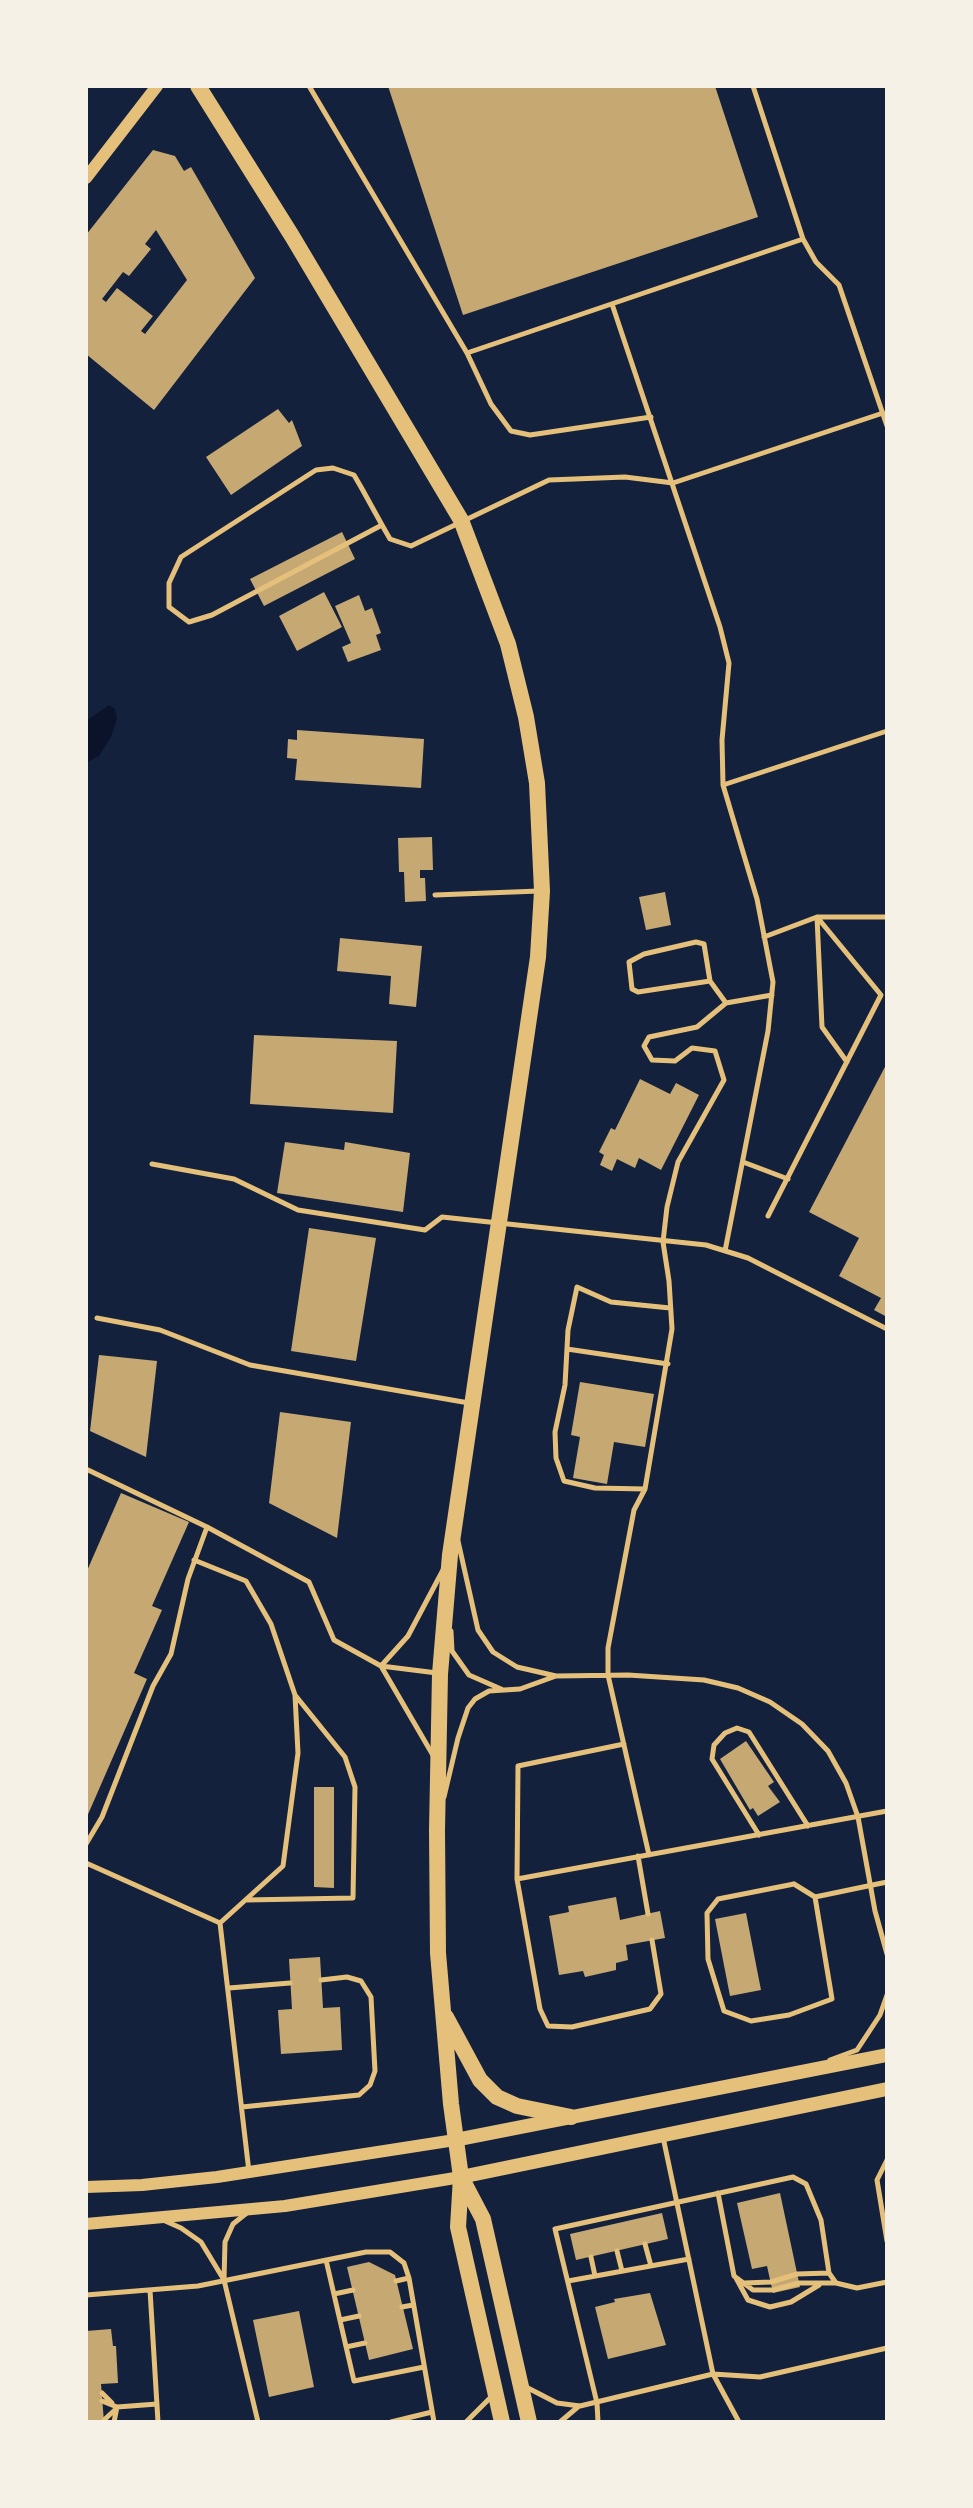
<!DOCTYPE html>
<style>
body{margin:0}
#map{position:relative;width:973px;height:2508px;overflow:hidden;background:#14213d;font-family:"Open Sans",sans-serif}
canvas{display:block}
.frame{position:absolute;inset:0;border:88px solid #f6f1e7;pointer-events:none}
</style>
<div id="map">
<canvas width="973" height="2508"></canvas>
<div class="frame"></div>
</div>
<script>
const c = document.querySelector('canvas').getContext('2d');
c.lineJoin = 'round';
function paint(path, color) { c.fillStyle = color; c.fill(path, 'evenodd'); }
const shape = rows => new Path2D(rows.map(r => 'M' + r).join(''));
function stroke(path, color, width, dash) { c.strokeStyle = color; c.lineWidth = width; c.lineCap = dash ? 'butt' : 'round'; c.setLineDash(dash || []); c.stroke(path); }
const water = shape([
 [109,705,115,709,117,719,111,737,99,756,86,763,86,721]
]);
const building = shape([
 [388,86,715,86,758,217,463,315],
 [153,150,175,156,184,171,191,167,255,278,154,410,86,354,86,235],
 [156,230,187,280,145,334,141,331,153,316,117,288,106,302,102,299,123,272,129,276,151,249,145,244],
 [278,409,289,423,292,420,302,446,231,495,206,457],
 [342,532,355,559,264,606,250,579],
 [324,592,342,627,297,651,279,616],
 [359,595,365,611,372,608,381,633,376,635,381,650,348,662,342,647,351,643,335,606],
 [297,730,424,739,421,788,295,780,297,759,287,758,288,739,297,740],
 [432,837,433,870,420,870,420,878,425,878,426,901,405,902,404,872,399,872,398,838],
 [665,892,671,925,646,930,639,897],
 [340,938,422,946,416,1007,389,1004,391,976,337,971],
 [254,1035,397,1041,393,1113,250,1104],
 [887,1063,887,1317,874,1310,881,1298,839,1276,859,1238,809,1212],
 [640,1079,670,1094,676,1083,699,1095,661,1170,639,1158,635,1168,617,1159,612,1171,600,1165,604,1155,599,1152,611,1128,615,1130],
 [285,1142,344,1150,345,1142,410,1153,403,1212,277,1193],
 [309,1228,376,1238,356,1361,291,1351],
 [99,1355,157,1361,146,1457,90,1431],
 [580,1382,654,1394,645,1447,614,1442,607,1484,573,1478,580,1437,571,1435],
 [280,1412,351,1422,337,1538,269,1503],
 [121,1493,189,1522,152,1606,162,1610,134,1673,147,1679,86,1819,86,1573],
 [746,1741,774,1782,768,1786,780,1802,758,1816,753,1808,750,1810,720,1759],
 [314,1787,334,1787,334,1888,314,1887],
 [616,1897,620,1920,660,1911,665,1938,626,1945,628,1960,616,1963,616,1970,585,1977,583,1971,559,1975,549,1916,569,1912,568,1906],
 [746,1913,761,1990,730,1996,715,1919],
 [320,1957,323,2008,340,2007,342,2050,281,2054,278,2010,292,2009,289,1959],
 [780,2193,800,2287,773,2293,767,2266,752,2269,737,2203],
 [662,2213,668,2239,576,2260,570,2234],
 [369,2262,395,2275,413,2349,369,2360,347,2267],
 [650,2293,666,2345,608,2359,595,2307,615,2302,614,2299],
 [299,2311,314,2387,269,2397,253,2320],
 [111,2329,113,2346,116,2346,118,2383,101,2384,104,2422,86,2422,86,2331]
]);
const service = shape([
 [309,86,467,353,491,404,511,431,530,435,651,417],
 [753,86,803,239,816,262,839,285,887,426],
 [612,304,720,627,729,663,722,740,723,785,757,899,773,982,768,1031,725,1251],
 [467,353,803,239],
 [382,525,212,615,189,622,169,607,169,583,181,557,316,470,333,468,354,475,361,487,382,525,390,539,411,546,549,480,625,477,673,483,883,413],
 [723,785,887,731],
 [435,895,539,891],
 [764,937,817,917,881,995,768,1216],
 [710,981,638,992,632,989,629,962,644,954,696,942,704,944,710,981,726,1003],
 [847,1062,822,1027,817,917,887,917],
 [743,1162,788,1179],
 [152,1164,234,1179,298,1210,425,1230,442,1217,706,1245,748,1258,887,1329],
 [670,1308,611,1302,577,1287,568,1330,565,1385,555,1432,556,1458,564,1481,595,1488,645,1489,672,1329,669,1281,663,1242,667,1207,678,1162,724,1080,715,1051,692,1048,675,1061,652,1060,644,1046,649,1037,697,1027,726,1003,772,995],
 [97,1318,160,1330,250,1365,469,1403],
 [567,1349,668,1364],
 [86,1469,207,1527],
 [645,1489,634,1510,608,1648,608,1675,649,1855],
 [458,1541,478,1630,493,1652,517,1667,556,1676,628,1675,704,1680,738,1688,770,1702,802,1724,828,1751,846,1783,858,1817,875,1911,887,1954],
 [194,1560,246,1581,271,1624,295,1695,298,1753,283,1866,220,1923,249,2172],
 [451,1631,452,1651,469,1675,501,1689],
 [381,1666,408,1636,443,1570],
 [381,1666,434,1757],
 [624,1744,518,1766,517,1879,540,2009,548,2026,572,2027,650,2009,661,1994,652,1940],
 [444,1797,458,1738,468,1708,475,1699,489,1691,520,1689,556,1676],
 [759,1835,712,1759,714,1745,725,1733,737,1728,749,1732,808,1826],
 [86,1844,102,1817,153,1686,171,1654,188,1579,207,1527,309,1582,334,1640,381,1666,437,1673],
 [638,1856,648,1914],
 [86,1863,220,1923],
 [517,1879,887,1811],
 [794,1884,815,1897,832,1999,789,2015,751,2021,724,2011,708,1959,707,1913,718,1899,794,1884],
 [815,1897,887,1882],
 [246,1900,353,1898,355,1787,345,1757,295,1695],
 [229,1988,290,1983],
 [830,2060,857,2050,880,2015,887,1995],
 [242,2107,359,2095,370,2085,375,2071,371,1997,361,1981,347,1977,321,1980],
 [663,2137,713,2374,739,2422],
 [887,2160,877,2180,887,2241],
 [718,2193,734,2276,753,2290,773,2290,799,2283,836,2283],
 [163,2220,181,2228,201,2242,224,2280,258,2422],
 [645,2244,651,2266],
 [617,2251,622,2271],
 [591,2257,595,2276],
 [326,2260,354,2381,424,2367],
 [736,2278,748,2300,770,2307,791,2302,819,2285],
 [224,2280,225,2242,233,2224,248,2212],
 [396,2281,409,2278],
 [568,2281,689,2259],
 [744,2283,771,2282,797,2274,829,2273],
 [150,2290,158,2422],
 [334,2294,353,2290],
 [86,2295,198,2286,366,2252,390,2252,404,2263,409,2278,434,2422],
 [402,2307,413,2305],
 [340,2320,359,2316],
 [346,2347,365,2343],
 [524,2386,557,2403,580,2406,713,2374,760,2377,887,2348],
 [102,2393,112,2403],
 [102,2401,117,2407,157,2404],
 [104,2420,117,2408],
 [114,2422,117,2407],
 [391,2422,432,2412],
 [466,2422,493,2395],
 [560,2422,579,2406],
 [598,2422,597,2403,555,2229,793,2177,806,2184,821,2220,829,2273,836,2283,857,2288,887,2282]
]);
const tertiary = shape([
 [86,178,157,86],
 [86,2187,142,2185,217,2177,455,2140],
 [86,2224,285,2206,461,2177]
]);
const secondary = shape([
 [455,2140,887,2055],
 [461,2177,887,2089]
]);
const primary = shape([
 [198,86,292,236,461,520,508,644,526,717,537,783,542,891,538,957,450,1555,440,1674,437,1830,438,1953,451,2104,461,2177,458,2227,502,2422],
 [446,2017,480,2080,497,2097,517,2106,571,2117],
 [462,2179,483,2219,529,2422]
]);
paint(water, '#0b132b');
paint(building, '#c6a872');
stroke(service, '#e5c07b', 5);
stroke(tertiary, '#e5c07b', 12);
stroke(secondary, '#e5c07b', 14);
stroke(primary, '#e5c07b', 16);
</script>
